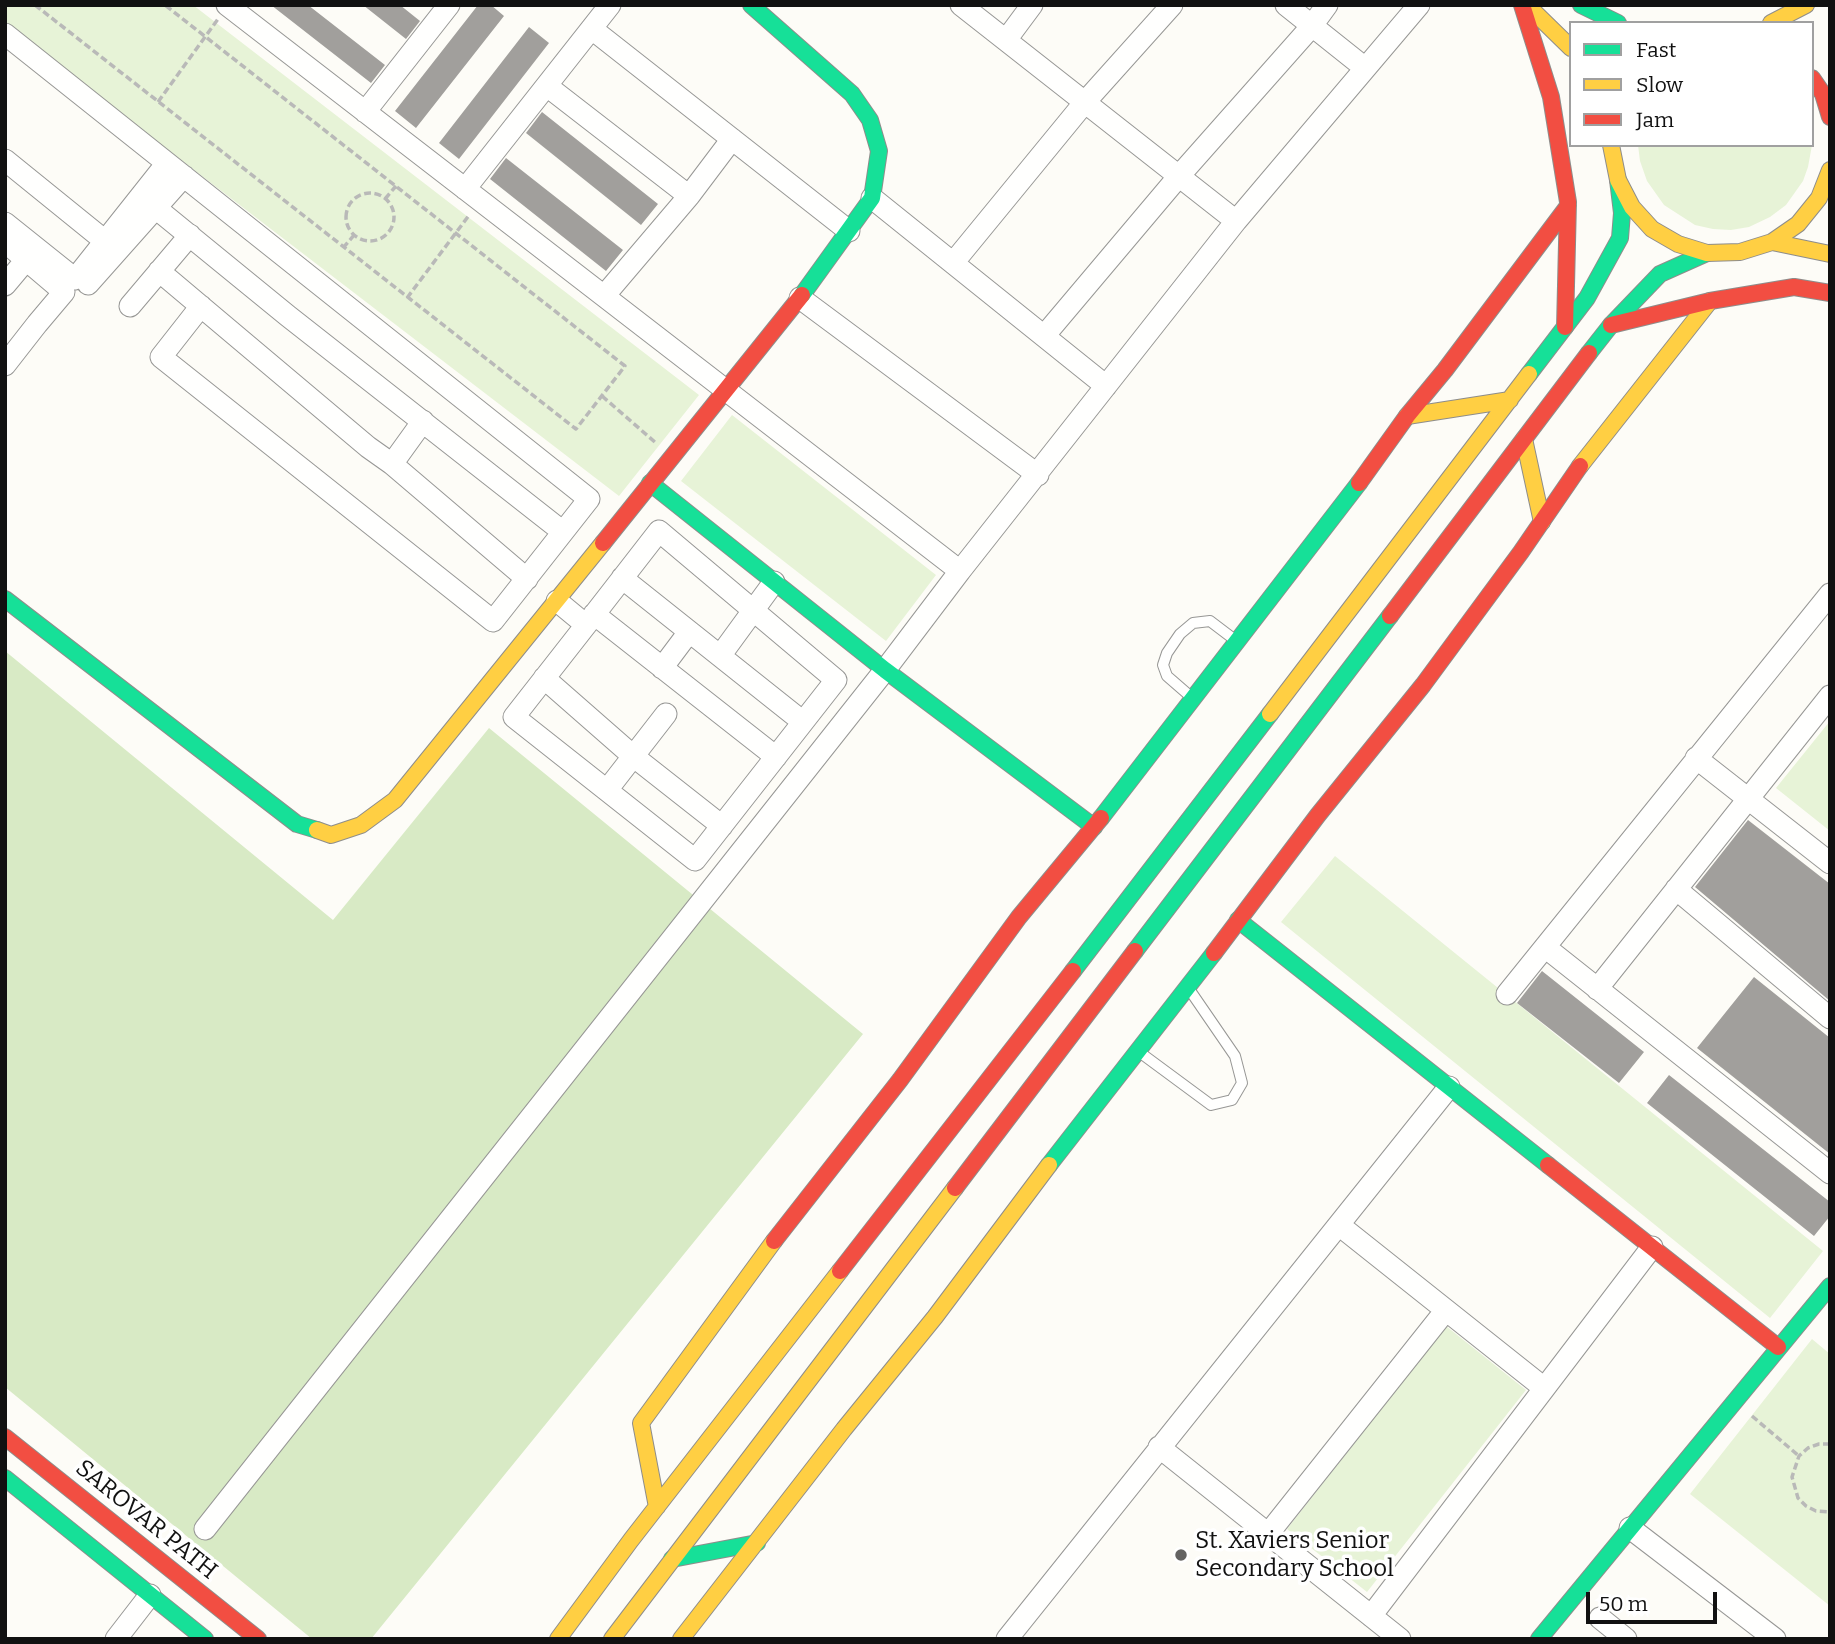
<!DOCTYPE html>
<style>
body{margin:0}
#map{position:relative;width:1835px;height:1644px;overflow:hidden;background:#fdfcf7;font-family:Bitter,serif}
canvas{display:block}
.frame{position:absolute;inset:0;border:7px solid #111;pointer-events:none}
.legend{position:absolute;left:1569px;top:21px;width:245px;height:126px;box-sizing:border-box;background:#fff;border:2px solid #a0a0a0;margin:0;padding:9px 12px;list-style:none;font-size:21px;color:#111}
.legend li{display:flex;align-items:center;gap:14px;height:35px}
.legend b{width:35px;border:2px solid #a0a0a0}
.scale{position:absolute;left:1586px;top:1592px;width:131px;height:32px;box-sizing:border-box;border:4px solid #111;border-top:0;padding-left:9px;font-size:21px;line-height:24px;white-space:nowrap;color:#111;-webkit-text-stroke:5px #fff;paint-order:stroke}
</style>
<div id="map">
<canvas width="1835" height="1644"></canvas>
<div class="frame"></div>
<ul class="legend">
<li><b style="height:9px;background:#16e098"></b>Fast</li>
<li><b style="height:9px;background:#ffcf43"></b>Slow</li>
<li><b style="height:9px;background:#f24e42"></b>Jam</li>
</ul>
<div class="scale">50 m</div>
</div>
<script>
const c = document.querySelector('canvas').getContext('2d');
c.lineJoin = 'round';
function paint(path, color) { c.fillStyle = color; c.fill(path, 'evenodd'); }
const shape = rows => new Path2D(rows.map(r => 'M' + r).join(''));
function stroke(path, color, width, dash) { c.strokeStyle = color; c.lineWidth = width; c.lineCap = dash ? 'butt' : 'round'; c.setLineDash(dash || []); c.stroke(path); }
function write(font, color, halo, rows, align = 'center') {
  c.font = font + ' Bitter,serif'; c.lineWidth = 7; c.setLineDash([]); c.textBaseline = 'middle'; c.strokeStyle = halo; c.fillStyle = color; for (const [text, x, y, turn = 0] of rows) {
    c.save(); c.translate(x, y); c.rotate((+turn || 0) * Math.PI / 180); c.textAlign = isNaN(turn) ? turn : align; if (halo) c.strokeText(text, 0, 0); c.fillText(text, 0, 0); c.restore();
  }
}
const green = shape([
 [5,5,193,5,699,395,619,496,5,25],
 [1638,145,1812,145,1808,167,1803,181,1786,205,1770,217,1749,227,1731,230,1713,229,1695,225,1664,205,1647,181,1640,161],
 [732,415,936,575,886,641,681,481],
 [1830,721,1830,831,1776,788],
 [1335,856,1823,1251,1770,1318,1281,922],
 [1446,1326,1526,1390,1367,1592,1287,1529],
 [1812,1339,1830,1354,1830,1606,1690,1494]
]);
const forest = shape([
 [5,651,333,920,489,728,863,1034,371,1639,312,1639,5,1387]
]);
const building = shape([
 [271,5,308,5,385,65,371,83],
 [363,5,400,5,420,21,406,39],
 [478,5,491,5,504,16,416,128,395,111],
 [529,27,549,43,459,159,439,143],
 [542,112,658,204,641,225,526,133],
 [506,158,623,250,606,271,490,179],
 [1748,820,1830,884,1830,1001,1695,887],
 [1542,971,1644,1052,1619,1083,1517,1003],
 [1754,977,1830,1038,1830,1154,1697,1048],
 [1669,1075,1830,1202,1830,1216,1814,1236,1647,1103]
]);
const path = shape([
 [35,5,576,429,625,366,165,5],
 [158,102,218,19],
 '346 217a24 24 0 1 1 48 0a24 24 0 1 1-48 0Z',
 [385,199,396,186],
 [343,248,355,234],
 [407,298,470,214],
 [602,396,656,443],
 [1752,1416,1799,1456],
 [1830,1444,1819,1444,1808,1448,1799,1456,1792,1477,1798,1498,1806,1506,1816,1511,1830,1512]
]);
const lane = shape([
 [1190,696,1167,676,1163,665,1167,653,1180,634,1193,623,1210,621,1235,640],
 [1142,1054,1211,1105,1232,1100,1242,1083,1235,1056,1189,989]
]);
const street = shape([
 [961,5,1236,221],
 [1286,5,1365,68],
 [592,29,849,231],
 [5,34,167,163],
 [1006,40,1032,5],
 [547,86,689,196],
 [365,112,449,5],
 [5,160,105,241],
 [465,189,610,5],
 [141,196,288,316,563,532],
 [872,198,1106,386],
 [5,223,75,279,167,163,589,499,493,621,161,357,201,306],
 [5,242,64,292,37,324,5,365],
 [953,263,1085,102,1172,5],
 [159,271,368,447,392,464,527,579],
 [88,284,184,176],
 [5,285,26,260],
 [604,296,689,196,732,139],
 [800,298,1038,475],
 [130,306,190,235],
 [1044,336,1179,176,1311,27,1327,5],
 [392,464,423,421],
 [960,571,1236,221,1419,5],
 [622,578,803,722],
 [557,601,586,625,659,531,836,680,695,860,514,717,586,625],
 [594,614,776,757],
 [720,656,774,582],
 [662,668,689,632],
 [544,678,633,756,722,826],
 [1696,758,1830,863],
 [607,790,666,714],
 [1676,889,1830,1018],
 [1545,947,1830,1173],
 [1597,989,1830,696],
 [1507,994,1830,594],
 [1339,1225,1544,1388],
 [1159,1447,1400,1639],
 [1630,1528,1775,1639],
 [205,1529,885,670,960,571,227,5],
 [1268,1534,1446,1310],
 [1371,1616,1652,1247],
 [1600,1618,1626,1639],
 [116,1639,150,1595],
 [1007,1639,1449,1087]
]);
const fast = shape([
 [751,5,852,94,870,120,879,151,872,198,802,295],
 [1581,5,1618,23],
 [1589,353,1611,325,1660,274,1707,253],
 [1529,374,1587,298,1620,238,1622,213,1618,180],
 [650,483,885,670,1094,827],
 [5,599,297,824,317,830],
 [1101,818,1359,483],
 [1238,920,1548,1165],
 [1135,951,1390,616],
 [1073,971,1270,714],
 [1049,1165,1214,953],
 [5,1478,205,1639],
 [672,1559,757,1543],
 [1539,1639,1830,1286]
]);
const slow = shape([
 [1527,5,1571,48],
 [1771,23,1806,5],
 [1611,145,1618,180,1632,207,1652,229,1678,244,1707,253,1740,252,1772,242,1798,224,1819,198,1830,170],
 [1772,242,1830,254],
 [1407,416,1510,400],
 [1524,439,1542,522],
 [1580,466,1710,301],
 [1270,714,1529,374],
 [317,830,331,835,361,825,395,800,603,543],
 [657,1507,641,1423,774,1241],
 [558,1639,631,1540,840,1271],
 [612,1639,955,1188],
 [681,1639,844,1429,935,1317,1049,1165]
]);
const jam = shape([
 [1522,5,1551,97,1568,202,1565,327],
 [1812,78,1823,94,1830,117],
 [1611,325,1710,301,1794,287,1830,293],
 [1359,483,1407,416,1445,370,1568,206],
 [603,543,802,295],
 [1390,616,1589,353],
 [1214,953,1318,815,1423,685,1521,552,1580,466],
 [1548,1165,1778,1347],
 [955,1188,1135,951],
 [774,1241,900,1080,1019,917,1101,818],
 [840,1271,1073,971],
 [5,1437,258,1639]
]);
const markers = [
 [1181,1555,7,"#646362"]
];
const streetNames = [
 ["SAROVAR PATH",146,1520,39]
];
const poiNames = [
 ["St. Xaviers Senior",1195,1541],
 ["Secondary School",1195,1569]
];
paint(green, '#e7f3d7');
paint(forest, '#d8eac5');
paint(building, '#a19f9c');
stroke(lane, '#979795', 12);
stroke(street, '#979795', 23);
stroke(fast, '#8e8d8b', 18);
stroke(slow, '#8e8d8b', 18);
stroke(jam, '#8e8d8b', 18);
stroke(path, '#b9b9b8', 3.5, [7, 3.5]);
stroke(lane, '#fffffe', 10);
stroke(street, '#fffffe', 21);
stroke(fast, '#16e098', 16);
stroke(slow, '#ffcf43', 16);
stroke(jam, '#f24e42', 16);
for (const [x, y, r, color] of markers) { const dot = new Path2D(); dot.arc(x, y, r, 0, 2 * Math.PI); c.fillStyle = color; c.fill(dot); stroke(dot, '#fff', 2.5); }
write('24px', '#111', '#fff', streetNames);
write('24px', '#111', '#fff', poiNames, 'left');
</script>
